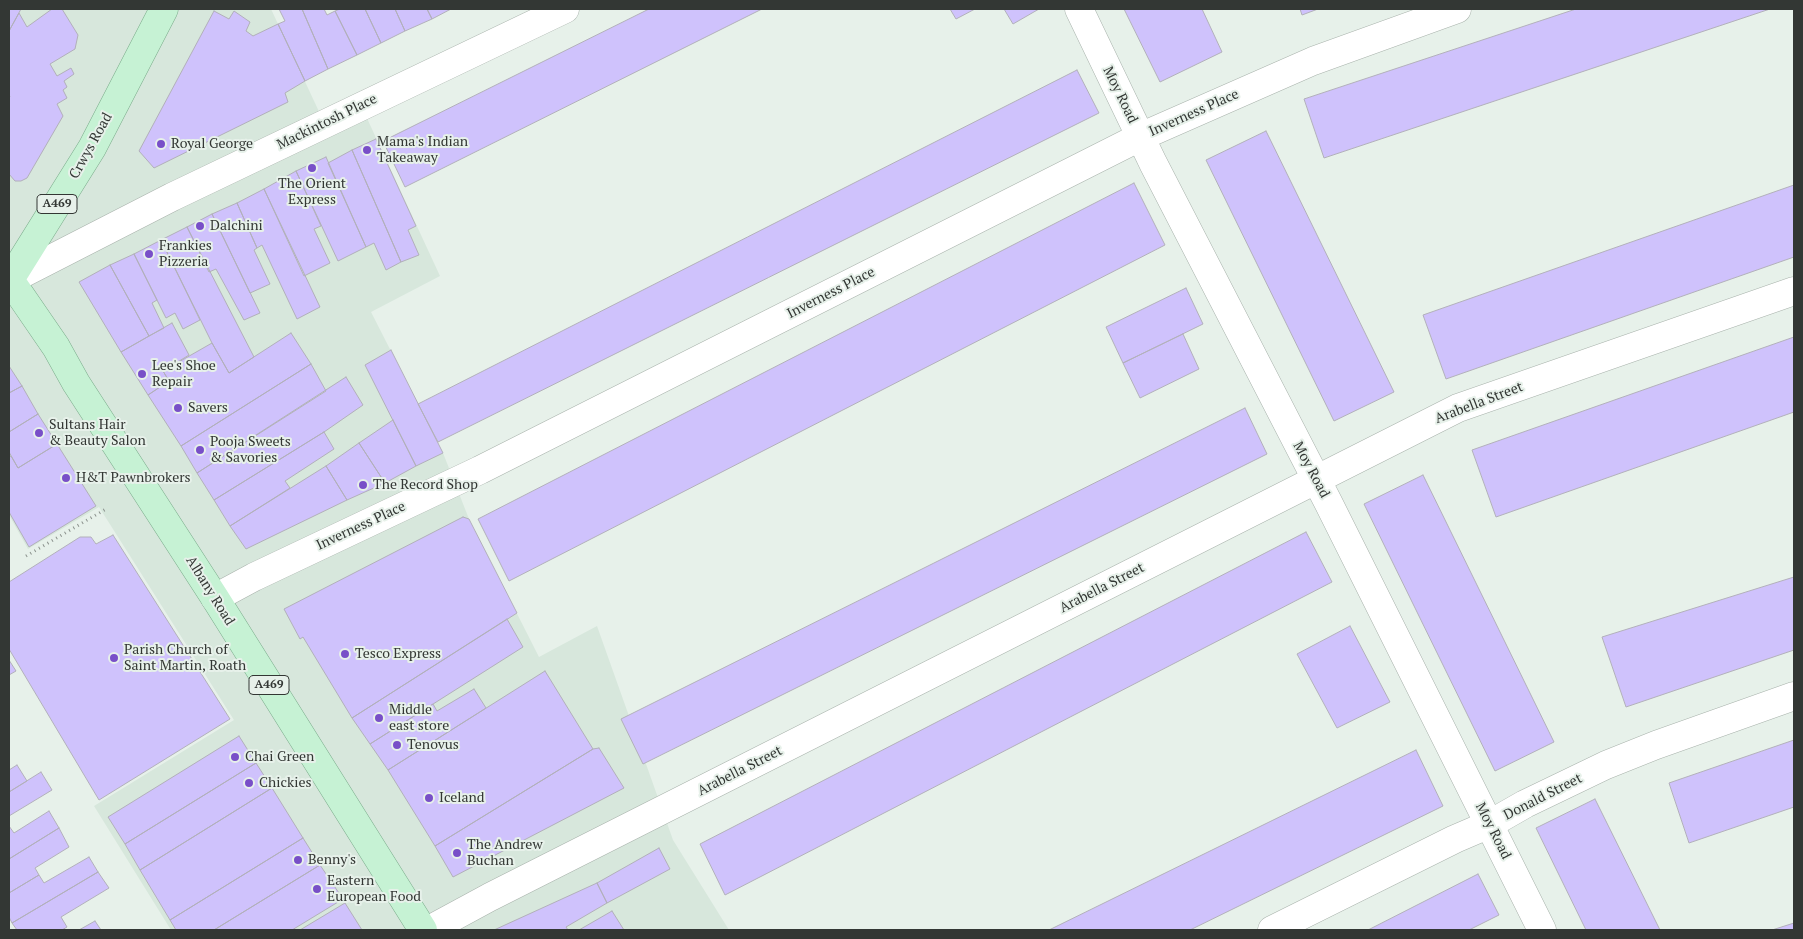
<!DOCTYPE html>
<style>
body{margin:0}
#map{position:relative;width:1803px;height:939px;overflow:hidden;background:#e7f1ea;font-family:"PT Serif",serif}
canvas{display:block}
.frame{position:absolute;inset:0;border:10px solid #333734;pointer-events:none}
</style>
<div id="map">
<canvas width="1803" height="939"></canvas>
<div class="frame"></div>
</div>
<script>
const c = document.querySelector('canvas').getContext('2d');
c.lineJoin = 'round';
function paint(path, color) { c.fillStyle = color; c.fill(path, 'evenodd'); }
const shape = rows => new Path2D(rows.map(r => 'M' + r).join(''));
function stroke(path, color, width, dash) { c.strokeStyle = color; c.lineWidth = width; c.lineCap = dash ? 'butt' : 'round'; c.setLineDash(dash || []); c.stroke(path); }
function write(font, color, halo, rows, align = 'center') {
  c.font = font + ' "PT Serif",serif'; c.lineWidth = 4; c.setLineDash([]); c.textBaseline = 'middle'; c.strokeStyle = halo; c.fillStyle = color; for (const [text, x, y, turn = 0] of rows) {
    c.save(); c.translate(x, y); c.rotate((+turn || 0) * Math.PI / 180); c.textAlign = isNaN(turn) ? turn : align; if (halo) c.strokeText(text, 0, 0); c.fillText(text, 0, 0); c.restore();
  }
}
const built = shape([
 [9,9,271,9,322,118,359,101,440,276,371,312,443,453,469,519,539,657,597,626,673,840,729,930,171,930,94,806,234,720,99,507,28,549,9,515]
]);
const building = shape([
 [9,9,21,9,9,31,9,9],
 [52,9,62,9,78,35,75,49,50,64,57,76,71,68,74,74,64,81,67,87,63,90,67,98,57,104,63,116,27,178,21,181,15,181,9,174,9,98,10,97,9,94,9,31,19,13,27,27,52,9],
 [279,9,302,9,328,69,305,81,278,24,285,21,279,9],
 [302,9,324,9,327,15,335,11,357,55,328,69,302,9],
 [340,9,365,9,381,43,357,55,335,11,340,9],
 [365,9,395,9,405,31,381,43,365,9],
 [395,9,427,9,432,19,405,31,395,9],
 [427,9,451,9,432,19,427,9],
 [649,9,762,9,405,187,383,141,649,9],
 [950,9,975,9,956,19,950,9],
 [1004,9,1039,9,1013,24,1004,9],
 [1124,9,1202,9,1222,52,1160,82,1124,9],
 [1300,9,1318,9,1302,15,1300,9],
 [1576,9,1770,9,1324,158,1304,99,1576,9],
 [214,11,229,19,234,11,250,22,246,31,253,36,278,24,305,81,285,93,288,102,154,168,139,151,214,11],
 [1077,70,1099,113,438,442,418,404,1077,70],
 [1266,131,1394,392,1334,421,1206,160,1266,131],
 [376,139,416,226,408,230,419,255,401,262,352,150,376,139],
 [352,150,401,262,386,270,374,243,366,247,328,163,352,150],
 [326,157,366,247,338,261,296,171,326,157],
 [296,171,321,226,314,229,330,263,304,276,264,189,296,171],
 [1134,183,1165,245,509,581,478,519,1134,183],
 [1794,185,1794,257,1446,379,1423,315,1794,185],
 [264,189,320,307,297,319,262,245,257,248,237,203,264,189],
 [237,203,257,248,254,250,270,284,250,293,212,214,237,203],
 [212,214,260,313,244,320,216,269,209,272,187,227,212,214],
 [187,227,254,357,229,373,212,343,161,240,187,227],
 [161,240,200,320,183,329,175,313,166,318,134,254,161,240],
 [134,254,157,300,152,303,164,328,149,336,110,265,134,254],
 [110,265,149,336,121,352,79,282,110,265],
 [1186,288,1203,324,1123,363,1106,327,1186,288],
 [172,323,189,355,163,371,169,381,148,395,121,352,172,323],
 [291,333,311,364,181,446,148,395,169,381,163,371,212,343,229,373,291,333],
 [1183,334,1199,369,1140,398,1123,363,1183,334],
 [1794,337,1794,412,1496,517,1472,450,1794,337],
 [391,350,443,453,416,466,365,365,391,350],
 [311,364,326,391,197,473,181,446,311,364],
 [9,366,22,386,9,393,9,366],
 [346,377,363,405,324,432,214,500,197,473,346,377],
 [22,386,38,414,9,432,9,393,22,386],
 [1245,408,1267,454,643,764,621,719,1245,408],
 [38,414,57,444,18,468,9,452,9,432,38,414],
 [393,420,416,466,385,483,359,443,393,420],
 [324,432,334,449,285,481,290,488,230,526,214,500,324,432],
 [359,443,385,483,347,500,326,466,359,443],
 [57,444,96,506,29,547,9,512,9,457,11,456,18,468,57,444],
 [326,466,347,500,246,549,230,526,326,466],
 [1423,475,1554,742,1495,771,1364,504,1423,475],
 [463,517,469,519,517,613,352,718,303,637,300,639,284,609,463,517],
 [1306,532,1332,582,725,895,700,844,1306,532],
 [113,535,230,719,99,800,9,649,9,582,80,537,91,537,96,544,113,535],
 [1794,577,1794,650,1626,707,1602,637,1794,577],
 [507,619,523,647,370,744,352,718,507,619],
 [1350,626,1390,702,1337,728,1297,654,1350,626],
 [9,660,16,671,9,675,9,660],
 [545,671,593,749,435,846,388,770,545,671],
 [474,689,486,708,388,770,370,744,433,704,437,711,474,689],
 [239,736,256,763,125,844,108,817,239,736],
 [1794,740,1794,807,1689,843,1669,783,1794,740],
 [599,748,624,788,453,877,435,846,593,749,599,748],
 [1416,750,1443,806,1190,930,1049,930,1416,750],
 [256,763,272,788,140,870,125,844,256,763],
 [17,765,27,781,9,792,9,770,17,765],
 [41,772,52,790,9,816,9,792,41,772],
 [272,788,303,838,170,920,140,870,272,788],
 [1595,799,1660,930,1586,930,1536,828,1595,799],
 [49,811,59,828,9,859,9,826,14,833,49,811],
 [59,828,69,847,35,868,39,875,9,893,9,859,59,828],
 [303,838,320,865,214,930,176,930,170,920,303,838],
 [659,848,670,869,607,903,597,883,659,848],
 [89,857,98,872,12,923,9,917,9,893,39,875,44,883,89,857],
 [320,865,343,899,292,930,214,930,320,865],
 [98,872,109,888,61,917,67,927,62,930,17,930,12,923,98,872],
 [1478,874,1499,915,1469,930,1368,930,1478,874],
 [597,883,607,903,566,927,568,930,494,930,597,883],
 [345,903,362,930,300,930,345,903],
 [612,911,624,930,579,930,612,911],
 [95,921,101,930,79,930,95,921],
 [1794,923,1794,930,1772,930,1794,923]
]);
const path = shape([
 [26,556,106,509]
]);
const minor = shape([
 [1079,9,1153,163,1329,504,1542,930],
 [9,277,10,280,172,197,565,9],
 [215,598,254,577,480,470,1140,137,1313,61,1457,9],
 [429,930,490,897,1458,408,1794,291],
 [1272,930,1455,839,1490,824,1525,804,1606,765,1656,745,1794,696]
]);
const major = shape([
 [10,280,56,347,76,383,215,598,423,930],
 [9,281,92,148,164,9]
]);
const markers = [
 [161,144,5,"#784fc8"],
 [367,150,5,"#784fc8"],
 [312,168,5,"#784fc8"],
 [200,226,5,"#784fc8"],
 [149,254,5,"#784fc8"],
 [142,374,5,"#784fc8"],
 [178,408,5,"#784fc8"],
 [39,433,5,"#784fc8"],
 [200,450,5,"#784fc8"],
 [66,478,5,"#784fc8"],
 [363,485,5,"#784fc8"],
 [345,654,5,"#784fc8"],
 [114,658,5,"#784fc8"],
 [379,718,5,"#784fc8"],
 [397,745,5,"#784fc8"],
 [235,757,5,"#784fc8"],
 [249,783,5,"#784fc8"],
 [429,798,5,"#784fc8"],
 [457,853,5,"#784fc8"],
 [298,860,5,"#784fc8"],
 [317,889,5,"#784fc8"]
];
const shields = [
 [57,204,40],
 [269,685,40]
];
const shieldNames = [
 ["A469",57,204],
 ["A469",269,685]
];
const streetNames = [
 ["Moy Road",1120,95,64],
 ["Inverness Place",1194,113,-24],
 ["Mackintosh Place",327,122,-26],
 ["Crwys Road",91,146,-61],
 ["Inverness Place",831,293,-27],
 ["Arabella Street",1479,403,-21],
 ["Moy Road",1311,470,62],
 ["Inverness Place",361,526,-25],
 ["Arabella Street",1102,588,-27],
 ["Albany Road",210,591,58],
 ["Arabella Street",740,771,-27],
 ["Donald Street",1543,797,-27],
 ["Moy Road",1493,831,63]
];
const poiNames = [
 ["Mama's Indian",377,142],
 ["Takeaway",377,158],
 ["Royal George",171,144],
 ["The Orient",312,184,"center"],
 ["Express",312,200,"center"],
 ["Dalchini",210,226],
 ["Frankies",159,246],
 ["Pizzeria",159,262],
 ["Lee's Shoe",152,366],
 ["Repair",152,382],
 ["Savers",188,408],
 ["Sultans Hair",49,425],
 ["& Beauty Salon",49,441],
 ["Pooja Sweets",210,442],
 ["& Savories",210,458],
 ["H&T Pawnbrokers",76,478],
 ["The Record Shop",373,485],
 ["Parish Church of",124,650],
 ["Saint Martin, Roath",124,666],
 ["Tesco Express",355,654],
 ["Middle",389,710],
 ["east store",389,726],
 ["Tenovus",407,745],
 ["Chai Green",245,757],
 ["Chickies",259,783],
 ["Iceland",439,798],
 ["The Andrew",467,845],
 ["Buchan",467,861],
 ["Benny's",308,860],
 ["Eastern",327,881],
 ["European Food",327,897]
];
paint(built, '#d7e7dc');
paint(building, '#cfc2fc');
stroke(building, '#b2b0ba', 1);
stroke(minor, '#a8b2ab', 29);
stroke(major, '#7aab8a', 29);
stroke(path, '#8b928d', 3, [1, 4]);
stroke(minor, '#fff', 28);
stroke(major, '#c6f2d4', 28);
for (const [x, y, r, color] of markers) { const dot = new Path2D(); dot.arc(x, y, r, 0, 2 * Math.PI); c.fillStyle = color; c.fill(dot); stroke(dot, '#e7f1ea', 2); }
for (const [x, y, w] of shields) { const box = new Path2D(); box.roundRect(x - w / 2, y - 9.5, w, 19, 4); c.fillStyle = '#e7f1ea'; c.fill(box); stroke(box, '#333734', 1); }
write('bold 12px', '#333734', null, shieldNames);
write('14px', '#333734', '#e7f1ea', streetNames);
write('14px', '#333734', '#e7f1ea', poiNames, 'left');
</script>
